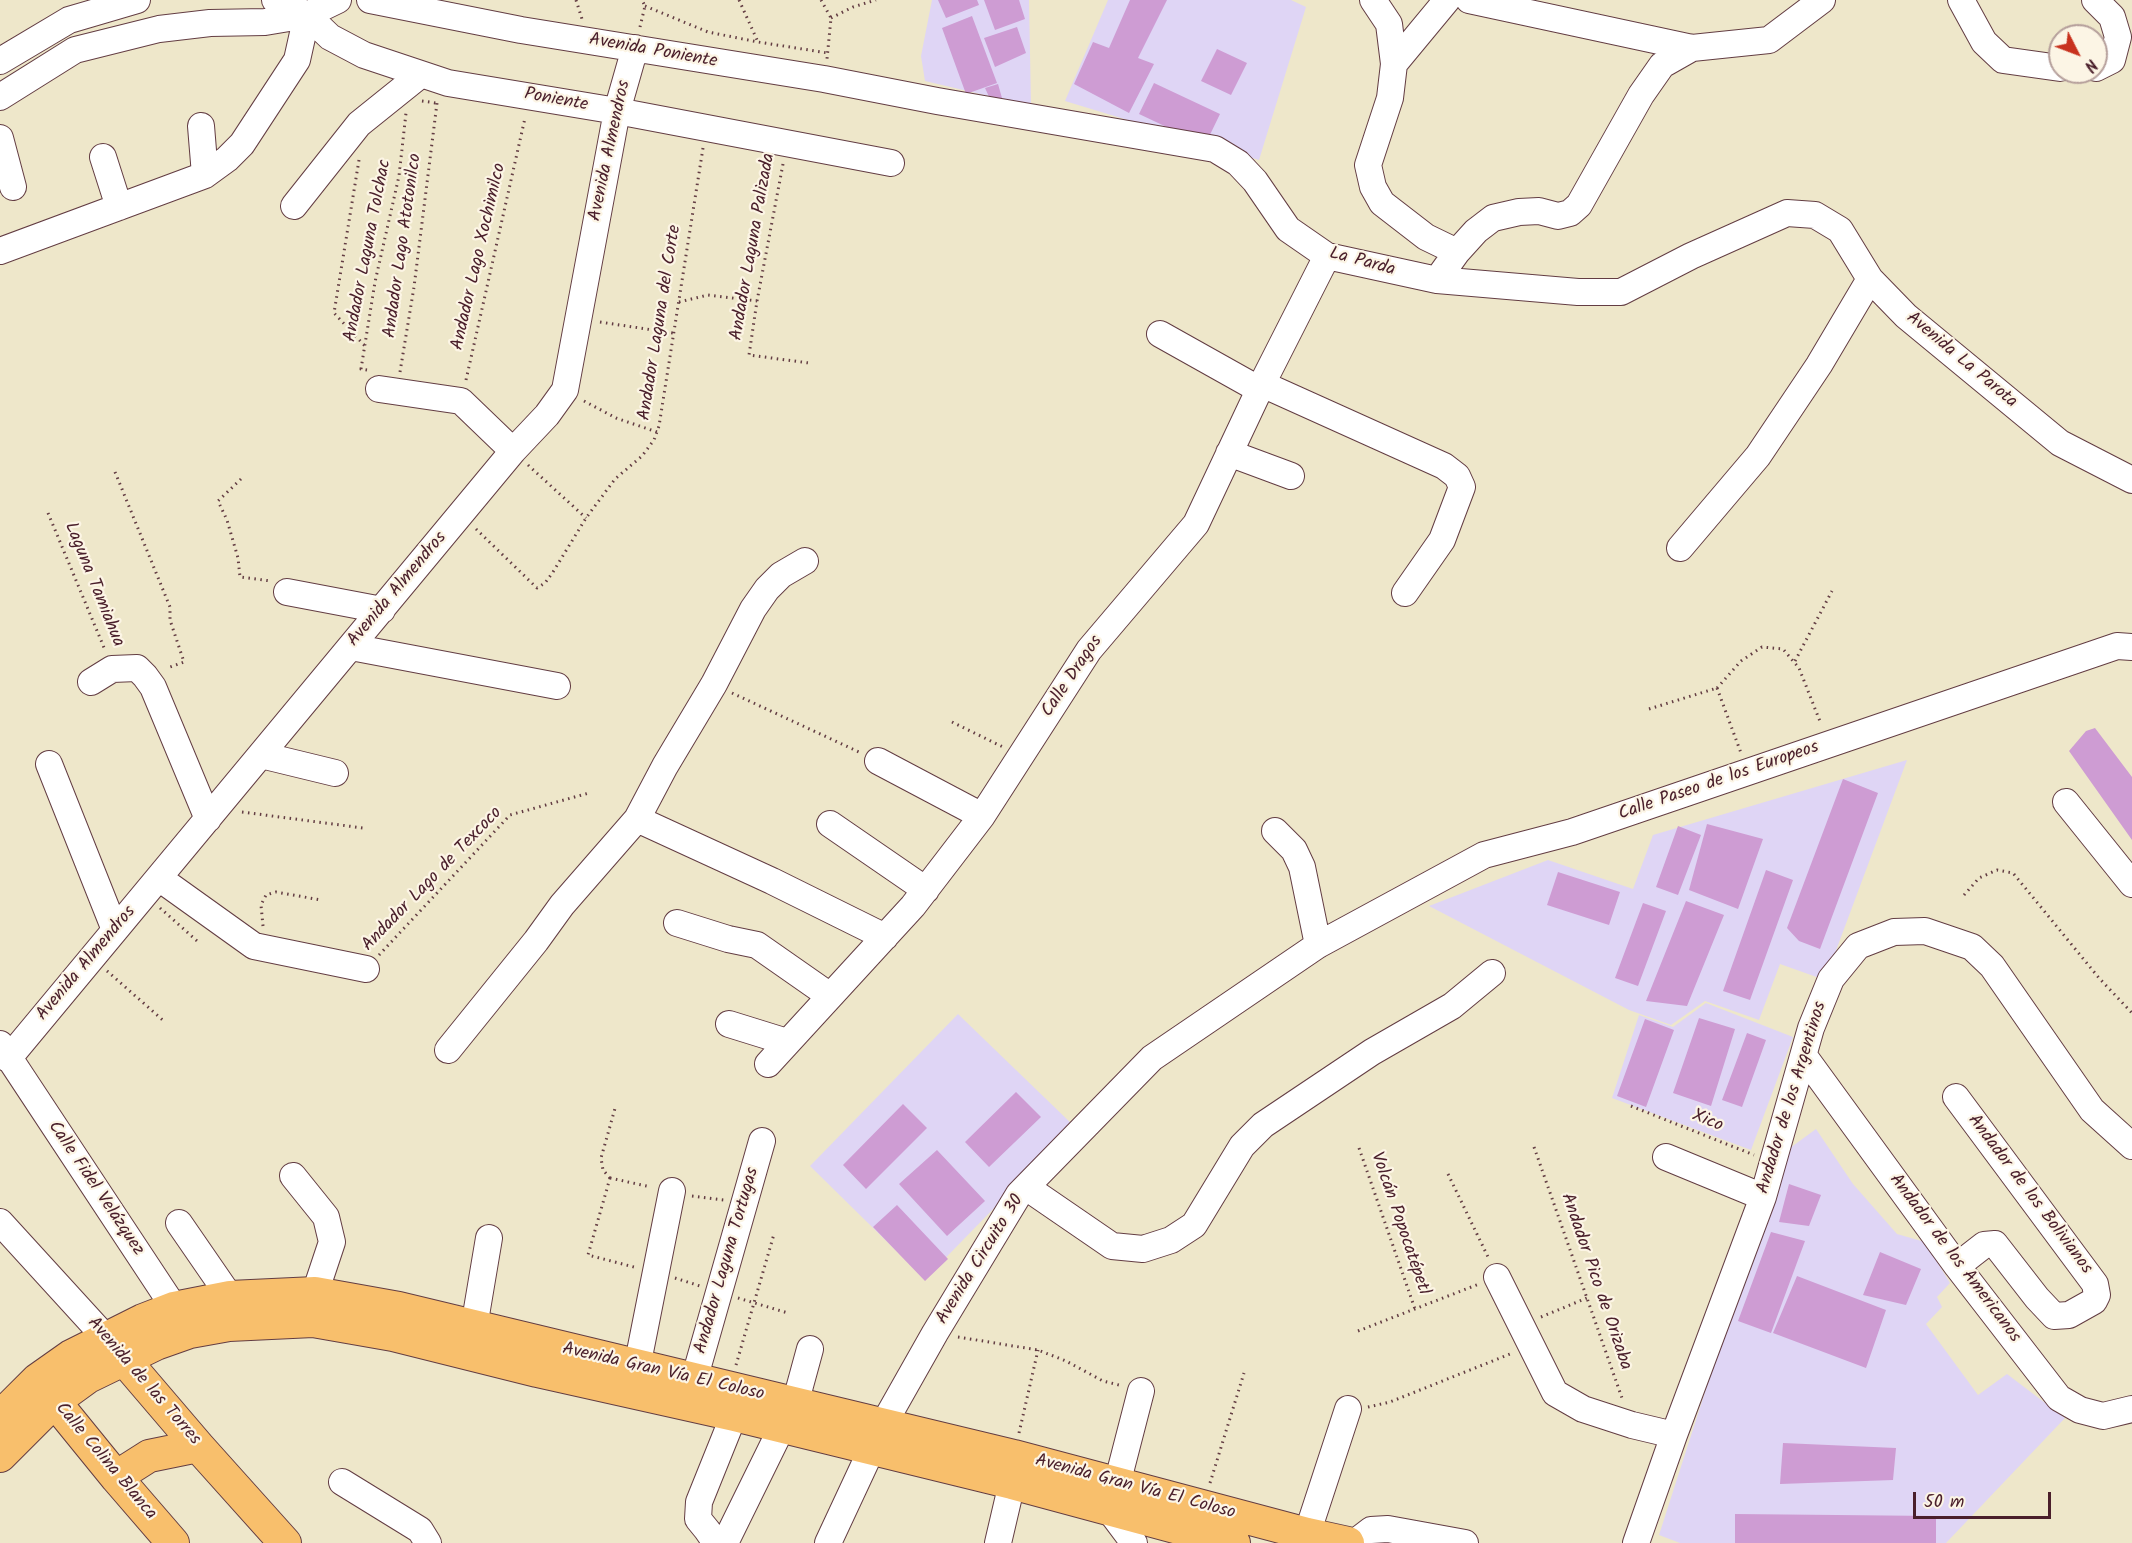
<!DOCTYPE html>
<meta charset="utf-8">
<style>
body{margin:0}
#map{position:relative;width:2132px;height:1543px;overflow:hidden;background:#eee7ca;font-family:Kalam,sans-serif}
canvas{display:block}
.north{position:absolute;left:2048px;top:24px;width:60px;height:60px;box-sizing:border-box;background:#fcf5e5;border:2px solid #b59f9b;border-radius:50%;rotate:132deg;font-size:16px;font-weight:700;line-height:24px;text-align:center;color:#4a1f2b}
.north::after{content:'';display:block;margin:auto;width:21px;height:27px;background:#c8321e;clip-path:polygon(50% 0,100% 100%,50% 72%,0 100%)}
.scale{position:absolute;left:1913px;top:1492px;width:138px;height:27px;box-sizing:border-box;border:3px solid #4a1f2b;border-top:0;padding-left:8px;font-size:18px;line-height:21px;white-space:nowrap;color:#4a1f2b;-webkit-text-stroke:4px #fcf5e5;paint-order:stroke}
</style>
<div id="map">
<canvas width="2132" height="1543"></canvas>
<div class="north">N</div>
<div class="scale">50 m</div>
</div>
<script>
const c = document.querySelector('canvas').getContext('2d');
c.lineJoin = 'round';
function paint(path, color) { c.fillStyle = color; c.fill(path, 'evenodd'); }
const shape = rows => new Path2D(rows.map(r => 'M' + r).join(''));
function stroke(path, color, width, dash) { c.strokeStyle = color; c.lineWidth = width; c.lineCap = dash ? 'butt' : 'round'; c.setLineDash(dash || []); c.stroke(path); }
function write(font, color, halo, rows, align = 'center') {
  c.font = font + ' Kalam,sans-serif'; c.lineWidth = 4.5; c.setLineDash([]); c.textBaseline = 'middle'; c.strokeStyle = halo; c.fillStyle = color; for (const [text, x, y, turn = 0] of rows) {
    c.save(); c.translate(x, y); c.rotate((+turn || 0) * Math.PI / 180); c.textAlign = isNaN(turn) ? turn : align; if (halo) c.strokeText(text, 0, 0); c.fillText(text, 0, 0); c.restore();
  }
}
const built = shape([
 [932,0,1029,0,1031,106,925,81,921,56],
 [1108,0,1291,0,1306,7,1259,160,1065,101],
 [1907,760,1825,980,1780,964,1759,1020,1705,1001,1671,1025,1629,1010,1429,906,1548,860,1633,889,1653,835],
 [1706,1003,1793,1037,1751,1150,1612,1098,1639,1015,1673,1027],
 [958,1014,1074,1126,925,1279,810,1166],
 [1816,1129,1853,1184,1897,1234,1925,1242,1950,1283,1937,1297,1942,1307,1926,1324,1978,1395,2007,1374,2065,1418,1946,1543,1680,1543,1659,1535,1715,1361,1790,1148]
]);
const building = shape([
 [938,0,977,0,979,5,946,18],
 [984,0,1019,0,1025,19,995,30],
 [1130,0,1167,0,1138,58,1154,64,1129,113,1074,84,1093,42,1109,48],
 [972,16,997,83,966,94,942,28],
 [1017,27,1026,53,995,67,984,38],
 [1217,49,1247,63,1231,95,1201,81],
 [1154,83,1220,114,1205,145,1139,114],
 [998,84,1002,98,991,101,985,88],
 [2095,728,2132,777,2132,840,2069,751,2086,731],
 [1843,779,1878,793,1820,949,1799,941,1787,928],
 [1707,824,1763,839,1738,909,1689,890],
 [1678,826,1701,835,1678,895,1656,887],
 [1766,870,1793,880,1750,1000,1723,991],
 [1558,872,1620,892,1609,925,1547,905],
 [1686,901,1724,915,1687,1006,1646,1001],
 [1643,903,1666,911,1638,986,1615,978],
 [1699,1018,1735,1029,1711,1106,1673,1093],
 [1645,1019,1674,1030,1646,1107,1617,1096],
 [1747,1033,1766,1040,1742,1107,1722,1100],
 [1016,1092,1041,1117,989,1167,965,1142],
 [903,1104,927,1128,866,1189,843,1165],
 [937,1150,985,1201,947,1236,899,1184],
 [1789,1184,1821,1195,1809,1226,1779,1222],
 [897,1205,948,1259,925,1281,873,1227],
 [1771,1232,1805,1241,1771,1333,1738,1321],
 [1880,1252,1921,1269,1906,1305,1863,1295],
 [1797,1276,1886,1310,1866,1368,1773,1333],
 [1783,1443,1896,1448,1893,1480,1780,1484],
 [1735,1514,1936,1516,1936,1543,1735,1543]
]);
const path = shape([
 [576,0,582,19],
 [739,0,758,42],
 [821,0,831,18,827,59],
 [645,6,708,32,758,42,828,53],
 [831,18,853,7,876,0],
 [640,27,645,6,642,0],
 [422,101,436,103],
 [359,160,334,313,365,346],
 [783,164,757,301,749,355,809,363],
 [679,302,708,295,757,301],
 [600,322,673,333],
 [367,370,361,369,375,282,399,176,406,113],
 [400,372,414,287,437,103],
 [466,380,525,118],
 [584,401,616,418,657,432],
 [528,465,586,518],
 [115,472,170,607,170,620,184,662,167,668],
 [241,479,218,501,227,520,238,558,240,577,271,581],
 [48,513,105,650],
 [476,529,537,588,545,583,553,572,586,518,615,479,642,456,654,440,659,426,703,148],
 [1795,661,1832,591],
 [1717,688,1741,661,1762,647,1783,649,1799,668,1821,724],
 [1717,688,1741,753],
 [732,693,859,752],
 [1649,709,1717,688],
 [952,722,1003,747],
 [242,812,363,828],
 [1964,895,1979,878,1997,870,2013,873,2099,978,2132,1013],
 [160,908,197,941],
 [263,926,261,905,266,895,276,892,321,900],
 [379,955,510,815,589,793],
 [107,971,165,1022],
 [1631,1106,1754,1155],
 [1534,1147,1622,1398],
 [1359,1148,1415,1309],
 [1448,1174,1489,1259],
 [610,1178,588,1255,634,1267],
 [610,1178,651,1187],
 [610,1178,603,1170,601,1158,616,1105],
 [692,1196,724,1200],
 [675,1278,700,1286],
 [738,1298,788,1313],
 [1541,1317,1587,1298],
 [1358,1331,1479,1284],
 [958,1337,1038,1350,1066,1361,1103,1381,1119,1385],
 [736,1365,774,1234],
 [1368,1407,1390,1402,1510,1354],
 [1019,1433,1038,1350],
 [1210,1483,1244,1373]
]);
const minor = shape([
 [275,0,280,1,307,15,330,37,364,55,448,83,617,111,891,163],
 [370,0,521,30,824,79,937,101,1215,149,1238,163,1255,181,1288,229,1327,256,1437,280,1578,292,1621,292,1691,256,1787,213,1815,215,1840,230,1870,279,1906,316,2060,443,2132,480],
 [1373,0,1389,24,1394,64,1390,98,1368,165,1373,187,1382,203,1426,237,1457,252],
 [1469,0,1692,48],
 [1961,0,1984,42,2003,60,2060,68],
 [2095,0,2112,17,2118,37,2112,60,2096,68],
 [0,61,69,20,137,0],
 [1394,64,1447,0],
 [0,97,75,50,159,29,210,23,265,22,307,15,338,0],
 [201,126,205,175],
 [0,138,13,187],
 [103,157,119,207],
 [294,206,359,124,420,75],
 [0,251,205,175,227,159,242,144,297,60,307,15],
 [1437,280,1457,252,1476,231,1493,218,1519,212,1539,211,1558,216,1570,213,1579,205,1641,95,1662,65,1692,48,1769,40,1822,0],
 [1160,334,1260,390],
 [1262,384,1444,466,1457,476,1462,487,1442,540,1405,593],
 [379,389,461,401,513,451],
 [1229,453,1291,476],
 [1680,548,1758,456,1819,365,1870,279],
 [287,592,382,610],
 [351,647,557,686],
 [91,682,112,669,137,668,145,676,153,687,208,819],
 [261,755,335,773],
 [878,761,982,816],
 [49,764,115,930],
 [2066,802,2132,884],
 [637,819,772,881,885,937],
 [830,824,926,890],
 [1275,831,1294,850,1302,867,1318,945],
 [159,878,254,946,366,969],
 [677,923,728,939,757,945,830,996],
 [729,1024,787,1042],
 [0,1044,185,1324],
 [448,1050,536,941,562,905,637,819,665,766,714,684,753,609,767,589,781,575,805,561],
 [1804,1056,1957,1266,2059,1398,2080,1410,2103,1416,2132,1409],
 [8,1059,513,451,547,415,565,390,617,111,635,48],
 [768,1064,913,906,982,816,1089,650,1196,524,1262,384,1327,256],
 [1956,1097,2095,1284,2097,1295,2094,1301,2069,1315,2054,1316,2037,1298,1995,1244,1984,1245,1957,1266],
 [1666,1157,1763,1197],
 [293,1176,326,1217,332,1242,315,1293],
 [1026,1187,1112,1246,1143,1249,1171,1240,1194,1225,1242,1146,1263,1125,1372,1052,1452,1006,1492,973],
 [0,1222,105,1337],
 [179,1223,230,1297],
 [1497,1277,1555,1393,1583,1409,1632,1425,1674,1435],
 [474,1327,489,1238],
 [637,1367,672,1191],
 [694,1380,762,1141],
 [795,1404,810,1349],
 [342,1482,420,1530,428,1543],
 [1117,1484,1141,1391],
 [1110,1511,1134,1543],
 [1307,1534,1348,1409],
 [716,1543,707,1530,698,1519,699,1502,734,1415],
 [725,1543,782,1427],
 [828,1543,883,1425,935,1333,1019,1194,1152,1058,1318,945,1484,855,1572,832,2117,646,2132,647],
 [998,1543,1012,1483],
 [1354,1543,1371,1530,1388,1529,1465,1543],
 [1636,1543,1674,1435,1763,1197,1811,1028,1831,979,1858,946,1894,932,1925,931,1972,947,1992,966,2092,1110,2132,1146]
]);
const major = shape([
 [110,1343,198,1446,285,1543],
 [42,1386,116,1477,173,1543],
 [0,1417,37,1380,71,1356,143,1320,174,1308,230,1297,315,1293,399,1308,1014,1456,1307,1534,1348,1543],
 [0,1456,55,1401,88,1377,156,1344,190,1332,229,1325,313,1321,393,1335,537,1371,734,1415,1012,1483,1234,1543],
 [116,1477,149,1456,198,1446]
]);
const streetNames = [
 ["Avenida Poniente",653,52,10],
 ["Poniente",556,101,10],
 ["Avenida Almendros",611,151,-78],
 ["Andador Lago Atotonilco",404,246,-82],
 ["Andador Laguna Palizada",754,247,-80],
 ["Andador Laguna Tolchac",369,251,-79],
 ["Andador Lago Xochimilco",480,257,-77],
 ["La Parda",1362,263,15],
 ["Andador Laguna del Corte",661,323,-81],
 ["Avenida La Parota",1961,361,40],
 ["Laguna Tamiahua",93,585,68],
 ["Avenida Almendros",398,590,-50],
 ["Calle Dragos",1073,677,-56],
 ["Calle Paseo de los Europeos",1719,782,-19],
 ["Andador Lago de Texcoco",433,880,-46],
 ["Avenida Almendros",87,964,-50],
 ["Andador de los Argentinos",1793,1098,-73],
 ["Xico",1707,1122,22],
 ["Calle Fidel Velázquez",95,1189,56],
 ["Andador de los Bolivianos",2029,1195,53],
 ["Volcán Popocatépetl",1399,1224,71],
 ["Andador de los Americanos",1954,1259,53],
 ["Avenida Circuito 30",981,1260,-58],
 ["Andador Laguna Tortugas",728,1261,-74],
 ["Andador Pico de Orizaba",1595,1282,71],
 ["Avenida Gran Vía El Coloso",663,1373,13],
 ["Avenida de las Torres",143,1382,49],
 ["Calle Colina Blanca",105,1462,50],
 ["Avenida Gran Vía El Coloso",1135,1488,15]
];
paint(built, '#dfd5f5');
paint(building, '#ce9cd3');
stroke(minor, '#633d43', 28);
stroke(major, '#633d43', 34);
stroke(path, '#633d43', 3, [1.5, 4.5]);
stroke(minor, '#fff', 26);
stroke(major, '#f8bf6c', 32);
write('18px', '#4a1f2b', '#fcf5e5', streetNames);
</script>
